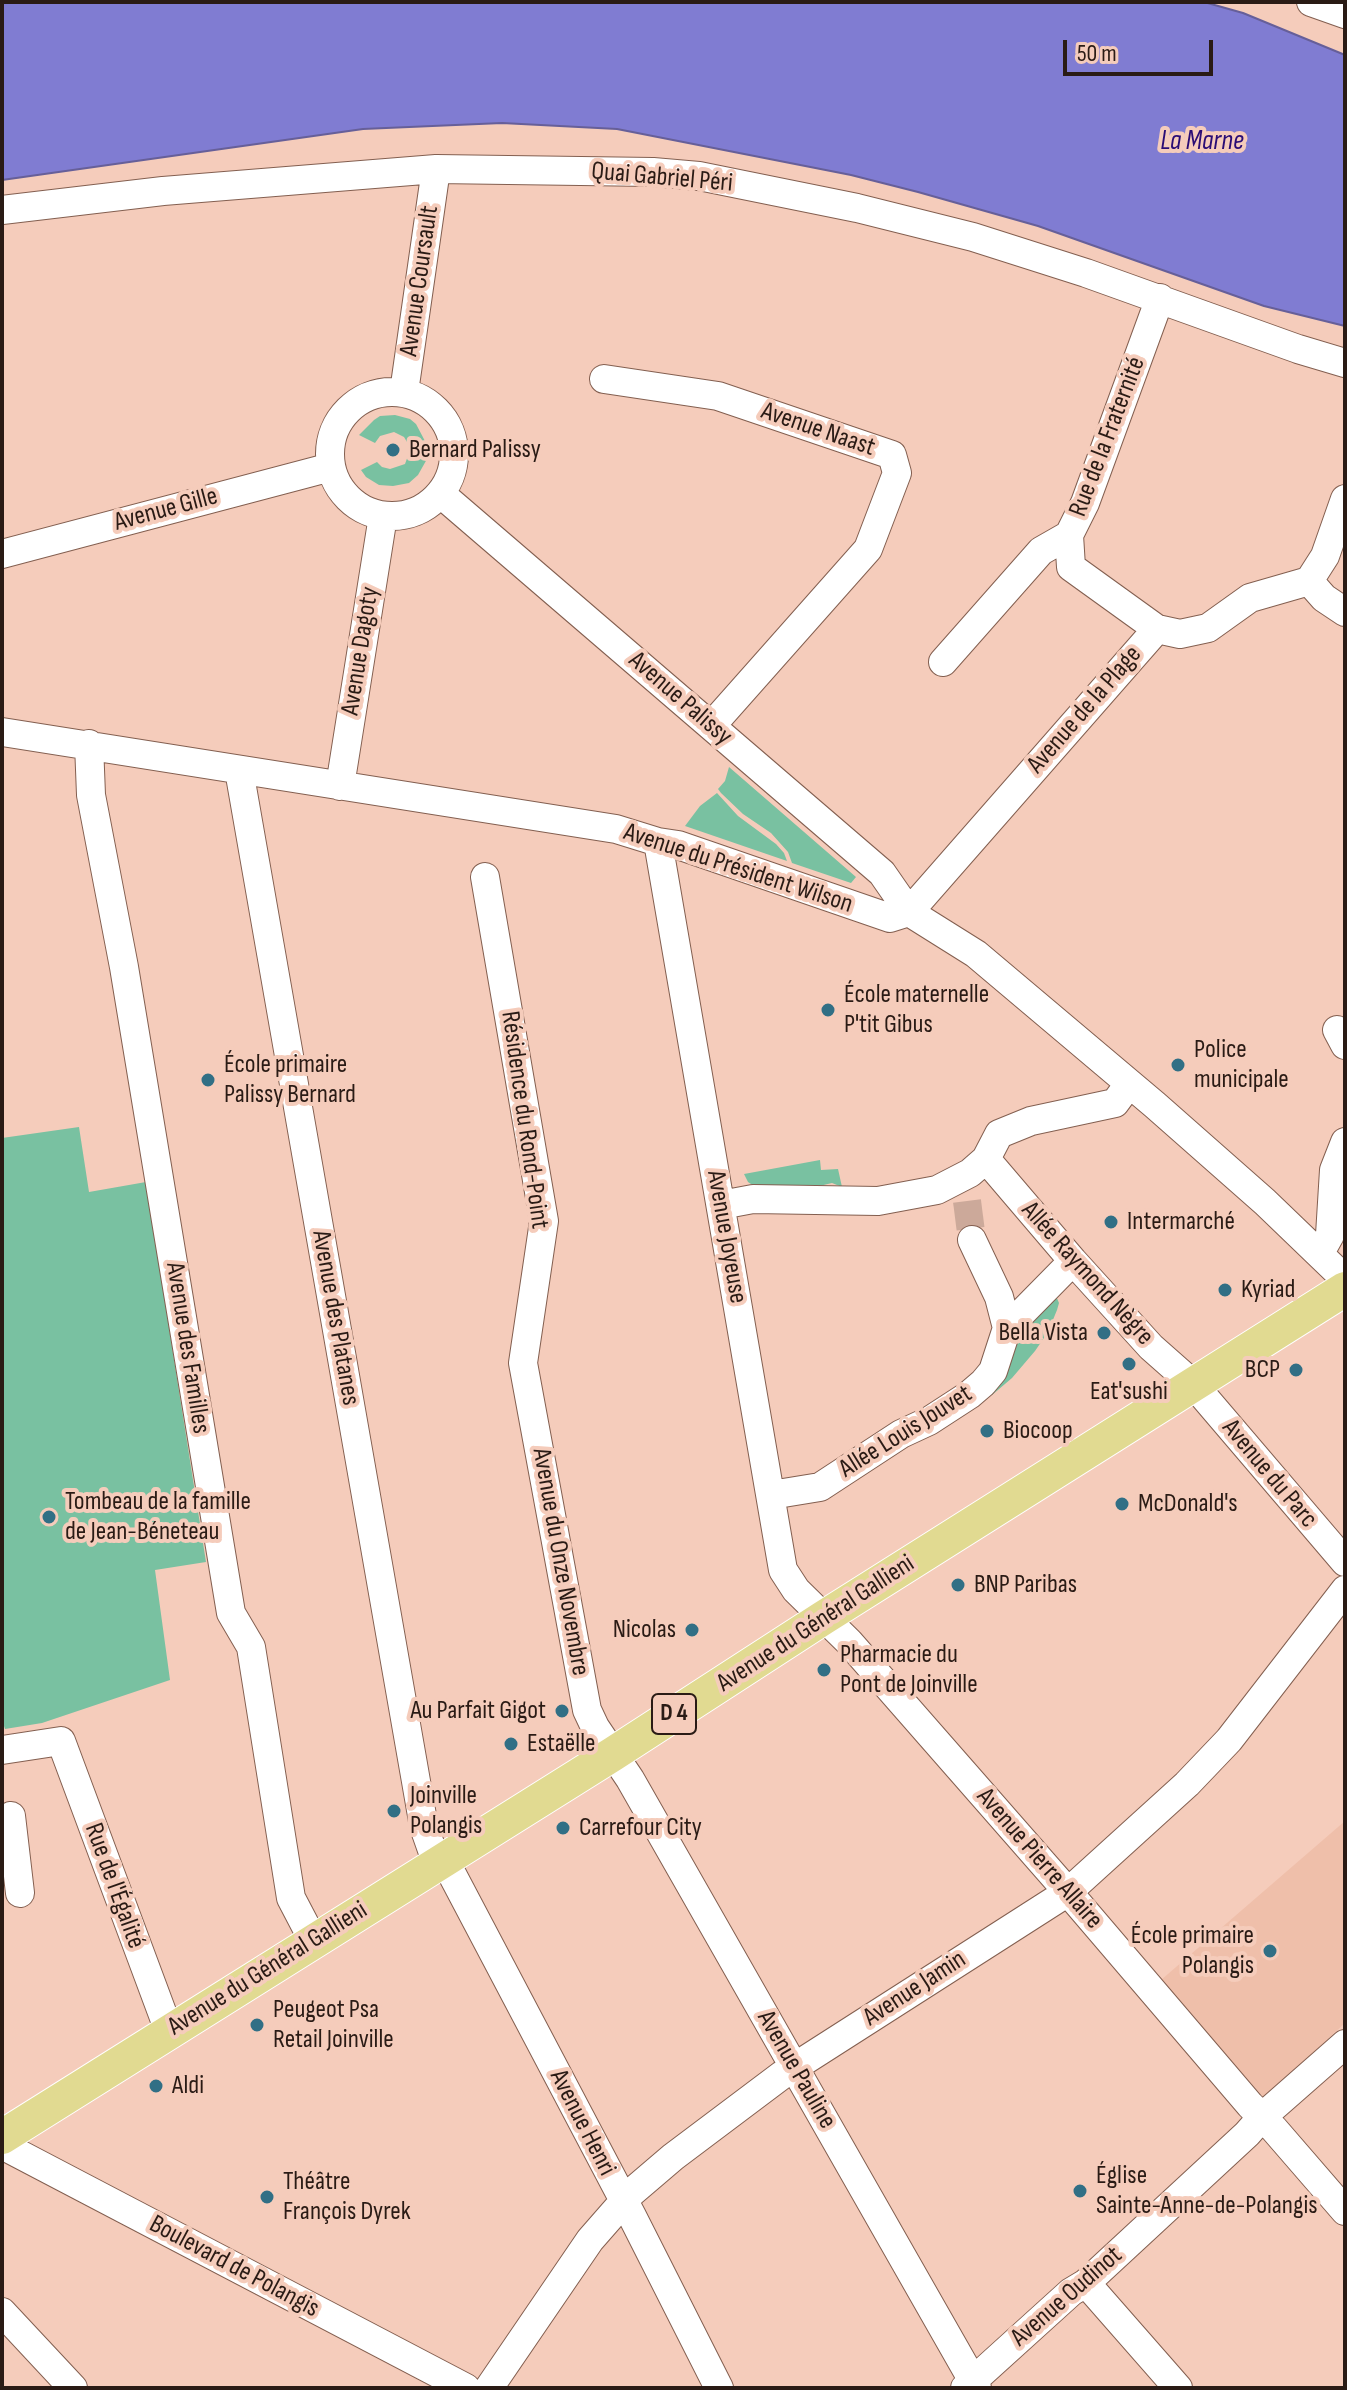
<!DOCTYPE html>
<meta charset="utf-8">
<style>
body{margin:0}
#map{position:relative;width:1347px;height:2390px;overflow:hidden;background:#f5ccbb;font-family:"Sofia Sans Condensed",sans-serif}
canvas{display:block}
.frame{position:absolute;inset:0;border:4px solid #2a1b15;pointer-events:none}
.scale{position:absolute;left:1063px;top:40px;width:150px;height:36px;box-sizing:border-box;border:4px solid #2a1b15;border-top:0;padding-left:10px;font-size:24px;line-height:28px;white-space:nowrap;color:#2a1b15;-webkit-text-stroke:6px #f5ccbb;paint-order:stroke}
</style>
<div id="map">
<canvas width="1347" height="2390"></canvas>
<div class="frame"></div>
<div class="scale">50 m</div>
</div>
<script>
const c = document.querySelector('canvas').getContext('2d');
c.lineJoin = 'round';
function paint(path, color) { c.fillStyle = color; c.fill(path, 'evenodd'); }
const shape = rows => new Path2D(rows.map(r => 'M' + r).join(''));
function stroke(path, color, width, dash) { c.strokeStyle = color; c.lineWidth = width; c.lineCap = dash ? 'butt' : 'round'; c.setLineDash(dash || []); c.stroke(path); }
function write(font, color, halo, rows, align = 'center') {
  c.font = font + ' "Sofia Sans Condensed",sans-serif'; c.lineWidth = 8; c.setLineDash([]); c.textBaseline = 'middle'; c.strokeStyle = halo; c.fillStyle = color; for (const [text, x, y, turn = 0] of rows) {
    c.save(); c.translate(x, y); c.rotate((+turn || 0) * Math.PI / 180); c.textAlign = isNaN(turn) ? turn : align; if (halo) c.strokeText(text, 0, 0); c.fillText(text, 0, 0); c.restore();
  }
}
const built = shape([
 [1345,1821,1345,2023,1264,2098,1161,1980]
]);
const green = shape([
 [395,415,410,419,416,424,426,443,427,459,418,475,409,483,393,486,379,485,366,477,361,470,377,462,382,467,390,469,405,464,409,453,407,442,404,437,394,432,380,436,375,443,359,435,374,420,380,416],
 [729,767,856,877,851,883,792,863,788,852,771,833,743,814,721,793,718,789,725,781],
 [717,793,738,816,776,844,784,853,787,861,685,826,700,806],
 [79,1127,89,1192,146,1182,206,1562,155,1570,170,1680,42,1723,5,1729,2,1720,2,1138],
 [820,1160,821,1170,838,1169,842,1187,832,1183,811,1188,754,1186,748,1182,744,1174],
 [1056,1296,1059,1303,1057,1310,1048,1332,1035,1351,1012,1378,992,1395,988,1395,1010,1345]
]);
const water = shape([
 [2,2,1204,2,1243,13,1345,55,1345,326,1264,306,1038,226,918,192,851,175,617,129,502,123,363,129,2,180,2,2]
]);
const minorTunnel = shape([
 [967,1201,972,1240]
]);
const minor = shape([
 [1311,2,1345,14],
 [2,210,163,191,436,169,653,172,699,176,857,208,973,237,1086,273,1298,349,1345,363],
 [604,379,718,396,892,455,897,473,868,549,712,725],
 '330 454a62 62 0 1 1 124 0a62 62 0 1 1-124 0Z',
 [404,392,436,169],
 [441,494,882,873,909,912,976,954,1155,1105,1265,1202,1345,1279],
 [2,554,331,467],
 [1309,581,1324,598,1345,612],
 [1157,629,1071,567,1069,535,1085,503,1160,298],
 [943,662,1041,551,1069,535],
 [2,732,616,829,658,842,678,845,890,918,909,912],
 [89,744,91,795,124,967,231,1613,251,1647,291,1898,314,1942],
 [239,770,424,1827,437,1864],
 [340,786,383,516],
 [658,842,783,1570,796,1590,849,1642,1068,1892,1250,2105,1274,2129,1345,2211],
 [485,877,544,1221,523,1363,587,1710,595,1727,630,1779,977,2388],
 [909,912,1157,629,1180,634,1208,628,1250,598,1309,581,1325,556,1345,499],
 [1337,1030,1345,1045],
 [986,1159,1073,1261,1151,1347,1194,1385,1345,1562],
 [721,1205,753,1199,878,1201,937,1190,970,1173,986,1159,999,1134,1031,1121,1115,1103,1129,1084],
 [972,1240,999,1297,1007,1328],
 [1320,1253,1330,1235,1334,1170,1345,1142],
 [771,1495,820,1487,901,1434,929,1421,969,1395,983,1383,993,1371,1007,1328,1073,1261],
 [2,1750,61,1741,169,2031],
 [11,1816,20,1893],
 [444,1859,632,2216,719,2388],
 [2,2145,466,2388],
 [1086,2283,1178,2388],
 [2,2312,73,2388],
 [489,2388,590,2240,632,2192,673,2157,782,2075,1068,1892,1187,1784,1229,1740,1345,1590],
 [965,2388,1071,2292,1086,2283,1247,2134,1262,2117,1345,2044]
]);
const major = shape([
 [2,2137,613,1754,823,1618,1345,1289]
]);
const markers = [
 [393,450,8,"#316f85"],
 [828,1010,8,"#316f85"],
 [1178,1065,8,"#316f85"],
 [208,1080,8,"#316f85"],
 [1111,1222,8,"#316f85"],
 [1225,1290,8,"#316f85"],
 [1104,1333,8,"#316f85"],
 [1129,1364,8,"#316f85"],
 [1296,1370,8,"#316f85"],
 [987,1431,8,"#316f85"],
 [1122,1504,8,"#316f85"],
 [49,1517,8,"#316f85"],
 [958,1585,8,"#316f85"],
 [692,1630,8,"#316f85"],
 [824,1670,8,"#316f85"],
 [562,1711,8,"#316f85"],
 [511,1744,8,"#316f85"],
 [394,1811,8,"#316f85"],
 [563,1828,8,"#316f85"],
 [1270,1951,8,"#316f85"],
 [257,2025,8,"#316f85"],
 [156,2086,8,"#316f85"],
 [1080,2191,8,"#316f85"],
 [267,2197,8,"#316f85"]
];
const shields = [
 [674,1714,44]
];
const shieldNames = [
 ["D 4",674,1714]
];
const streetNames = [
 ["Quai Gabriel Péri",662,178,5],
 ["Avenue Coursault",420,281,-82],
 ["Avenue Naast",818,430,19],
 ["Rue de la Fraternité",1108,437,-69],
 ["Avenue Gille",166,510,-15],
 ["Avenue Dagoty",361,651,-81],
 ["Avenue Palissy",680,699,41],
 ["Avenue de la Plage",1085,710,-49],
 ["Avenue du Président Wilson",738,869,18],
 ["Résidence du Rond-Point",524,1120,82],
 ["Avenue Joyeuse",726,1237,80],
 ["Allée Raymond Nègre",1087,1274,48],
 ["Avenue des Platanes",335,1318,80],
 ["Avenue des Familles",187,1348,81],
 ["Allée Louis Jouvet",906,1432,-32],
 ["Avenue du Parc",1269,1474,50],
 ["Avenue du Onze Novembre",560,1562,80],
 ["Avenue du Général Gallieni",816,1624,-33],
 ["Avenue Pierre Allaire",1039,1859,49],
 ["Rue de l'Égalité",114,1886,70],
 ["Avenue du Général Gallieni",268,1969,-32],
 ["Avenue Jamin",915,1989,-33],
 ["Avenue Pauline",796,2070,60],
 ["Avenue Henri",582,2123,63],
 ["Boulevard de Polangis",234,2267,28],
 ["Avenue Oudinot",1067,2297,-41]
];
const poiNames = [
 ["Bernard Palissy",409,450],
 ["École maternelle",844,995],
 ["P'tit Gibus",844,1025],
 ["Police",1194,1050],
 ["municipale",1194,1080],
 ["École primaire",224,1065],
 ["Palissy Bernard",224,1095],
 ["Intermarché",1127,1222],
 ["Kyriad",1241,1290],
 ["Bella Vista",1088,1333,"right"],
 ["BCP",1280,1370,"right"],
 ["Eat'sushi",1129,1392,"center"],
 ["Biocoop",1003,1431],
 ["Tombeau de la famille",65,1502],
 ["de Jean-Béneteau",65,1532],
 ["McDonald's",1138,1504],
 ["BNP Paribas",974,1585],
 ["Nicolas",676,1630,"right"],
 ["Pharmacie du",840,1655],
 ["Pont de Joinville",840,1685],
 ["Au Parfait Gigot",546,1711,"right"],
 ["Estaëlle",527,1744],
 ["Joinville",410,1796],
 ["Polangis",410,1826],
 ["Carrefour City",579,1828],
 ["École primaire",1254,1936,"right"],
 ["Polangis",1254,1966,"right"],
 ["Peugeot Psa",273,2010],
 ["Retail Joinville",273,2040],
 ["Aldi",172,2086],
 ["Église",1096,2176],
 ["Sainte-Anne-de-Polangis",1096,2206],
 ["Théâtre",283,2182],
 ["François Dyrek",283,2212]
];
const waterNames = [
 ["La Marne",1202,142]
];
paint(built, '#efbfaa');
paint(green, '#79c1a1');
paint(water, '#807cd2');
stroke(water, '#665f99', 2);
stroke(minorTunnel, '#cca99a', 28, [28, 14]);
stroke(minor, '#835f50', 30);
stroke(major, '#fff', 36);
stroke(minor, '#fff', 28);
stroke(major, '#e1da91', 34);
for (const [x, y, r, color] of markers) { const dot = new Path2D(); dot.arc(x, y, r, 0, 2 * Math.PI); c.fillStyle = color; c.fill(dot); stroke(dot, '#f5ccbb', 3); }
for (const [x, y, w] of shields) { const box = new Path2D(); box.roundRect(x - w / 2, y - 20, w, 40, 6); c.fillStyle = '#f5ccbb'; c.fill(box); stroke(box, '#2a1b15', 2); }
write('bold 24px', '#2a1b15', null, shieldNames);
write('26px', '#2a1b15', '#f5ccbb', streetNames);
write('26px', '#2a1b15', '#f5ccbb', poiNames, 'left');
write('italic 28px', '#2a0c75', '#f5ccbb', waterNames);
</script>
